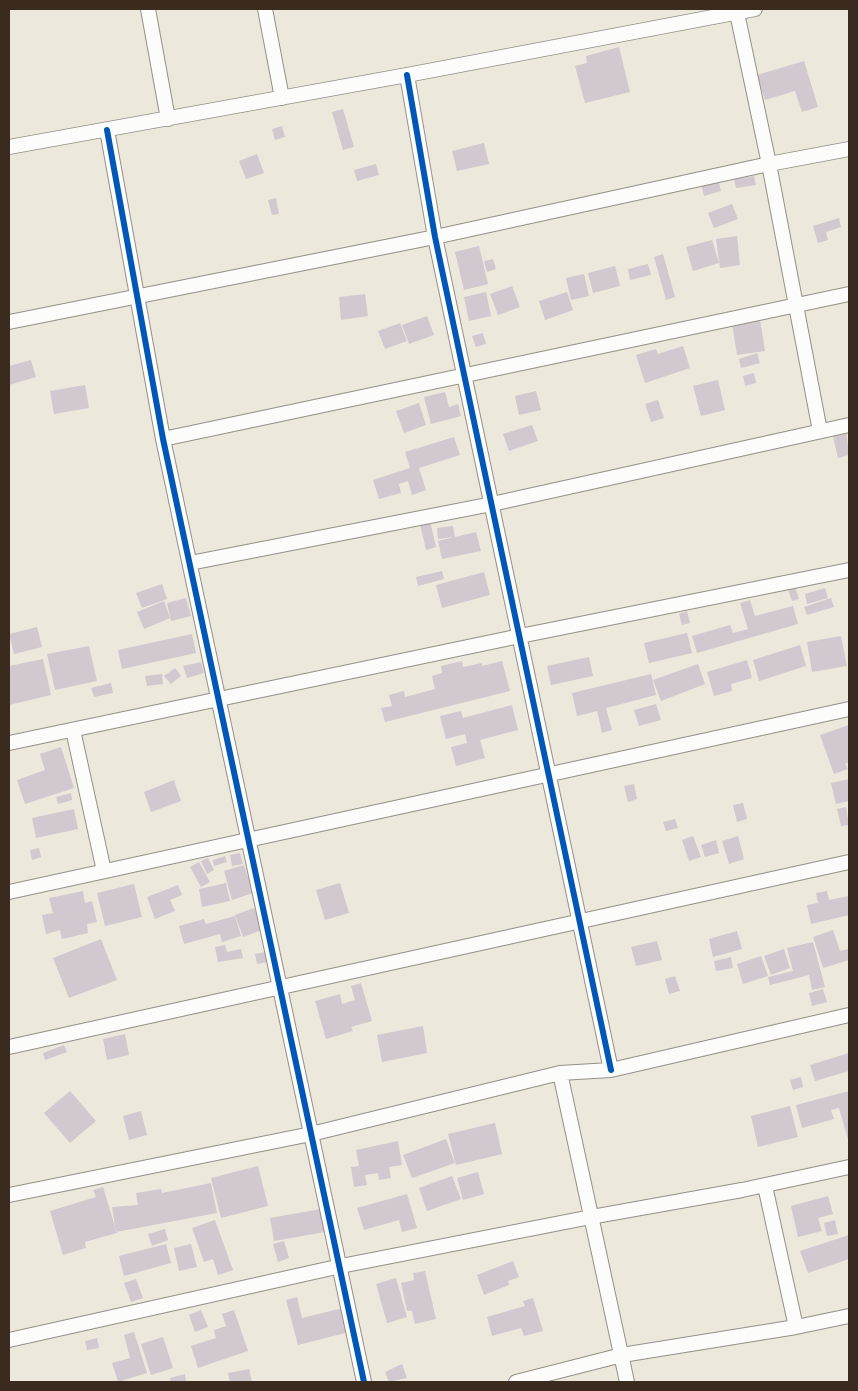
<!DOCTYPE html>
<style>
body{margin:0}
#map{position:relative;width:858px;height:1391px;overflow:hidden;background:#ece8dc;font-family:"Libre Caslon Text",serif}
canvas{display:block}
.frame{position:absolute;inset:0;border:10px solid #3b2a1e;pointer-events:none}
</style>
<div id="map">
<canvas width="858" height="1391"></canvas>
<div class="frame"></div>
</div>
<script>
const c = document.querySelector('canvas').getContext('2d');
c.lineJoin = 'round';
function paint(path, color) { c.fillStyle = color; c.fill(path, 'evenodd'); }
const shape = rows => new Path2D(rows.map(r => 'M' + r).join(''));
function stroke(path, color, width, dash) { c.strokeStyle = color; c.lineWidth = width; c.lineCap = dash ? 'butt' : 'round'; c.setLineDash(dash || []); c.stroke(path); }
const building = shape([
 [619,47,630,92,585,103,575,66,587,63,586,56],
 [804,61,818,107,802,112,795,91,765,100,757,75],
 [343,109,354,147,343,150,332,112],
 [282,126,285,137,275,140,272,129],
 [484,143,489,164,457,171,452,151],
 [257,154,264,173,246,179,239,161],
 [376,164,379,175,357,181,354,170],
 [754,176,756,185,736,188,734,179],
 [718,179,721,191,704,196,701,184],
 [276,198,279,214,272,215,268,200],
 [732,204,738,219,714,228,708,213],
 [839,218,841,227,826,232,828,240,818,243,813,226],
 [737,236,740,265,720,268,716,239],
 [712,240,719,263,693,271,686,247],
 [479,246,488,284,464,290,455,252],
 [663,254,675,297,666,300,654,257],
 [493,259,496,269,487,272,484,261],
 [648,264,651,275,630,280,628,269],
 [615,266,620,286,593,293,588,273],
 [584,274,589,296,571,300,566,278],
 [512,286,520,307,498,315,490,294],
 [486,292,491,316,469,321,464,297],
 [567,292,573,310,545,320,539,301],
 [365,294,368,316,341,320,339,297],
 [759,313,765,351,737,355,731,317],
 [427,316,434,335,409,344,402,325],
 [400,323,407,341,385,349,378,331],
 [483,333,486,344,476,347,472,336],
 [683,346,690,368,645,383,636,355,656,349,658,354],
 [757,353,760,363,741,368,739,359],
 [31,360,36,377,9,385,9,366],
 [754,373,756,383,745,386,743,376],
 [718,380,725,410,701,416,693,386],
 [85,385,89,408,54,414,50,391],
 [536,391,541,410,519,415,515,396],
 [445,392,449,407,458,404,461,416,431,424,424,397],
 [658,400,664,418,651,422,645,404],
 [419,403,426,425,404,433,396,411],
 [532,425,538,441,509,451,503,434],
 [846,429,849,455,838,458,832,432],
 [454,437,460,455,419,468,426,490,412,495,408,481,399,484,401,493,379,499,373,480,410,468,405,452],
 [430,521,436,547,426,550,420,524],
 [453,526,455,537,438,539,437,528],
 [476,532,481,551,442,559,438,541],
 [442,571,444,579,418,586,416,577],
 [484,572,490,595,442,608,436,585],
 [162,584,167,599,142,608,136,593],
 [795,587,799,599,792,601,788,590],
 [825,588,828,598,807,604,805,594],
 [186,598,191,616,171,621,167,603],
 [831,598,834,607,807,615,804,607],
 [750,600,755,616,793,606,798,624,697,653,692,636,730,625,733,633,748,629,740,603],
 [164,601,170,618,144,629,137,612],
 [687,611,690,623,682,625,679,614],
 [37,627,42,647,14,654,9,634],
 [687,633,692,653,649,663,644,643],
 [192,634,196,653,122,669,118,650],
 [841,636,847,666,812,672,807,642],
 [800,645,806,666,759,681,753,660],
 [89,646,97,681,55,690,47,654],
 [589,657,593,676,551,685,547,666],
 [43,659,51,695,9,705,9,666],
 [747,660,752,678,731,684,732,691,714,696,707,672],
 [462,661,463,667,482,663,482,666,502,661,510,691,385,722,381,708,392,706,389,695,404,691,405,697,435,689,432,676,442,673,441,666],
 [201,662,204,673,187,678,183,666],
 [698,664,705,684,661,701,653,680],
 [175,668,181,676,171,684,164,676],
 [162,674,163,684,147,686,145,676],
 [651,674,656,695,606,708,612,730,602,733,597,711,577,716,572,693],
 [111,683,113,693,94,697,91,688],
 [656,704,661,720,639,726,634,710],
 [512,705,518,730,480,740,485,758,456,766,451,747,467,743,465,734,446,739,440,716,461,711,463,718],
 [849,725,849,762,845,764,848,769,834,774,820,735],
 [61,747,74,788,25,804,17,780,45,770,40,754],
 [849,779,849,801,836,804,831,783],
 [174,780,181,801,151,812,144,792],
 [634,784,637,799,628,802,624,786],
 [71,793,72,800,58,804,56,797],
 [743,803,747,819,737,822,733,805],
 [846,807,849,825,841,826,837,809],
 [74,809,78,829,36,838,32,818],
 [675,819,678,828,666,831,663,822],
 [693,836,701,857,689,861,682,840],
 [738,836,744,859,729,864,722,841],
 [716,840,719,853,705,857,701,845],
 [39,848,41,857,32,860,30,850],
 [240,853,243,864,232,866,230,855],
 [225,856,227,862,214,866,213,860],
 [208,858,214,870,207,874,201,861],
 [199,862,210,882,201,887,190,867],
 [244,865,253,893,232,900,224,871],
 [226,883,230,901,202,907,199,889],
 [340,883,349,913,325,920,316,890],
 [134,884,142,917,105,926,97,893],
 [178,885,182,895,170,900,175,911,155,919,147,897],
 [83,891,85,903,92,901,97,922,87,924,88,933,62,939,60,930,46,934,42,915,53,913,49,898],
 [827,891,829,900,849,896,849,915,811,924,807,905,818,903,816,893],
 [254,908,262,930,243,937,235,915],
 [235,916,241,936,222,942,220,934,184,944,179,926,204,919,206,924],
 [833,930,840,951,848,949,849,960,823,968,813,937],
 [737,931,742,949,713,957,709,939],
 [101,939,117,980,69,998,53,958],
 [657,941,662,960,636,966,631,947],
 [813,942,825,987,812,990,809,975,770,985,768,977,793,971,787,948],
 [225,945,227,952,241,949,243,958,218,962,215,947],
 [784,949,790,968,771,975,764,956],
 [266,952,268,962,257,964,255,954],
 [761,956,768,976,743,984,737,964],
 [731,957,733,968,716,971,714,961],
 [675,976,680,991,669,994,665,979],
 [361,983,372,1021,351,1027,353,1031,326,1039,315,1001,340,994,342,1004,355,1000,351,986],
 [823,989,827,1002,812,1006,809,993],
 [423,1026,427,1053,382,1062,377,1035],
 [125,1034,129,1055,107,1060,103,1039],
 [64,1045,67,1052,45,1060,43,1053],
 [849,1053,849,1071,815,1081,810,1065],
 [801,1077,803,1087,793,1090,790,1080],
 [70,1091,96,1121,70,1143,44,1113],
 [849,1091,849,1143,839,1108,831,1110,834,1119,802,1128,796,1105],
 [790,1106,798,1137,758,1147,751,1116],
 [141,1111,147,1135,129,1140,123,1116],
 [495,1123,502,1154,456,1165,448,1134],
 [446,1139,455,1163,412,1178,403,1155],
 [398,1141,402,1165,389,1167,391,1178,379,1180,378,1173,365,1175,367,1185,354,1187,351,1167,359,1166,356,1150],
 [258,1166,268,1206,221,1218,211,1178],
 [478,1172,484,1194,463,1200,457,1178],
 [452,1176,461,1199,427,1211,419,1188],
 [211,1183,217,1213,116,1232,112,1207,138,1205,136,1193,161,1189,162,1193],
 [103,1187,117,1233,85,1242,86,1248,63,1255,50,1211,96,1197,93,1190],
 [407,1194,417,1228,402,1232,399,1220,364,1230,357,1208],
 [828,1196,833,1214,818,1218,822,1231,798,1237,791,1206],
 [321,1209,325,1232,274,1241,270,1218],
 [215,1220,233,1270,218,1275,213,1259,204,1262,192,1228],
 [835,1220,838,1234,827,1236,824,1223],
 [165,1229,168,1240,152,1246,148,1234],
 [849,1235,849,1259,808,1273,800,1251],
 [284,1241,289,1258,278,1262,273,1244],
 [166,1244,171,1263,124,1276,119,1256],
 [191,1244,197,1267,179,1271,174,1248],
 [513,1261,519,1277,508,1281,509,1285,484,1295,477,1275],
 [425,1271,436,1319,415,1324,412,1311,407,1311,401,1283,414,1280,413,1273],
 [396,1278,407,1317,387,1323,376,1284],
 [136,1279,143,1298,131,1302,124,1283],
 [297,1297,302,1318,343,1308,349,1332,298,1345,286,1300],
 [533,1298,543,1331,524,1336,521,1328,492,1336,487,1317,525,1306,523,1301],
 [201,1310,208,1327,195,1332,189,1315],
 [234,1310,248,1351,198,1368,191,1346,216,1338,214,1330,226,1326,222,1314],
 [134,1332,147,1373,118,1382,112,1363,130,1358,124,1335],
 [163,1337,173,1368,151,1375,141,1344],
 [97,1338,99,1348,87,1350,85,1341],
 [402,1364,407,1378,389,1382,385,1372],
 [249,1369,252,1382,230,1382,228,1373],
 [185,1374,186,1381,171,1382,170,1378]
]);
const minor = shape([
 [148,9,168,119],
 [265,9,282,98],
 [737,13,769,164,820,431],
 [407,75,435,237,611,1070],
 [107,130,163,439,364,1382],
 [9,147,407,75,755,9],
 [9,322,435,237,769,164,849,149],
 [163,439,849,294],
 [190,563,492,504,849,425],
 [73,730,104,871],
 [9,743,520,636,849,570],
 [9,892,849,709],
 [9,1047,849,862],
 [560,1073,627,1382],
 [765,1186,796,1327],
 [9,1195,311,1134,560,1073,611,1070,849,1015],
 [9,1340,341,1266,591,1217,742,1190,849,1167],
 [516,1382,622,1355,796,1327,849,1316]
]);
const cycleway = shape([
 [407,75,435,237,611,1070],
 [107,130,163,439,364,1382]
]);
paint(building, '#d2c8d0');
stroke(minor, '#959088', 16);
stroke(minor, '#fcfcfa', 14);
stroke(cycleway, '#0057b8', 6);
</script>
